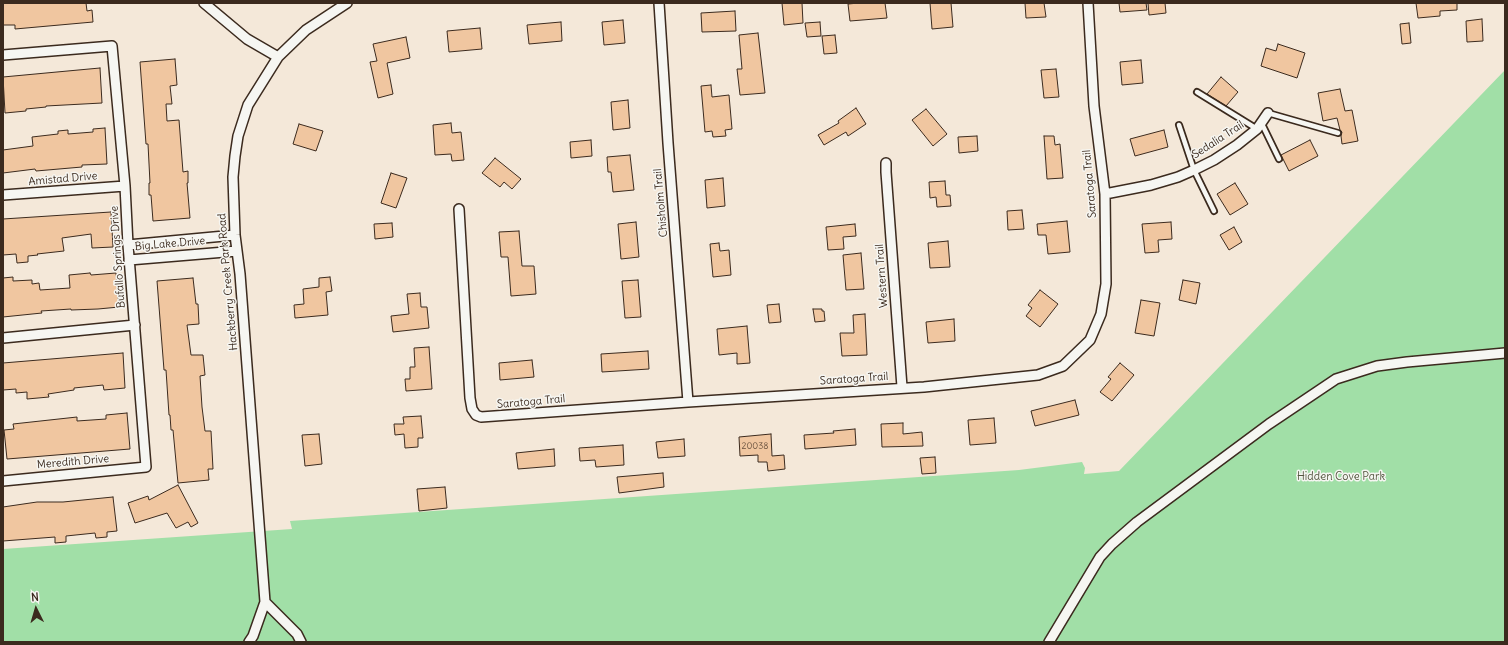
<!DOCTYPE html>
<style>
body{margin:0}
#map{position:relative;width:1508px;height:645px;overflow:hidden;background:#f4e8d9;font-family:Delius,sans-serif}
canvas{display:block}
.frame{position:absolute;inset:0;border:4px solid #3b2a1e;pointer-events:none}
.north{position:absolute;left:16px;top:589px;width:40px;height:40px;-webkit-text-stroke:3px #f6f6f2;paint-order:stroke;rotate:355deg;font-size:11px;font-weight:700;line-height:16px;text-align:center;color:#3b2a1e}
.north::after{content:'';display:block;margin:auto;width:14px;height:18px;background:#3b2a1e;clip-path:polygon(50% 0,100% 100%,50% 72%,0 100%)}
</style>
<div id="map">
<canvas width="1508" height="645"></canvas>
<div class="frame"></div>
<div class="north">N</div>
</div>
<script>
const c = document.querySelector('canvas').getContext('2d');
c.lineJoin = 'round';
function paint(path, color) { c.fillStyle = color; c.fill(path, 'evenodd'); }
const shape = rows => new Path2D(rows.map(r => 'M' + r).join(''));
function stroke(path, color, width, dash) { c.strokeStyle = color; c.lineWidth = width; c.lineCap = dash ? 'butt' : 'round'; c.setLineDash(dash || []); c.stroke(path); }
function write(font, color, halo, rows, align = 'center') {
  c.font = font + ' Delius,sans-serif'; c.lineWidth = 3; c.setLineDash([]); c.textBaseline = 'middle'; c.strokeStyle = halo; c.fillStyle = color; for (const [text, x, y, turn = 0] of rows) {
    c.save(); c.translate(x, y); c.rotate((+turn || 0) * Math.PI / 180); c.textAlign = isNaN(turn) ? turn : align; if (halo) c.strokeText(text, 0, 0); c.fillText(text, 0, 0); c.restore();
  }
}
const green = shape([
 [1505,70,1505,642,3,642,3,549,292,529,290,521,1019,470,1082,462,1085,468,1084,474,1119,471]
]);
const building = shape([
 [3,3,86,3,87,11,92,10,93,22,15,29,15,25,3,25,3,3],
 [782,3,802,3,803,23,784,25,782,3],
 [859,3,885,3,887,18,850,21,848,4,859,3],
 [930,3,951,3,953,27,932,29,930,3],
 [1025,3,1044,3,1046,17,1026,18,1025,3],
 [1119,3,1146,3,1147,10,1120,12,1119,3],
 [1148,3,1165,3,1166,13,1149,15,1148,3],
 [1416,3,1457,3,1457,10,1440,11,1440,16,1418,18,1416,3],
 [735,11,736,31,702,32,701,13,735,11],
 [1482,19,1483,41,1467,42,1466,21,1482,19],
 [623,20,625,43,604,45,602,22,623,20],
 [561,22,562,41,529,44,527,25,561,22],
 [820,22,821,36,807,37,805,23,820,22],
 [1409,23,1411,43,1402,44,1400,24,1409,23],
 [480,28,482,49,449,52,447,31,480,28],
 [758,33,765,93,740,95,737,69,742,69,739,35,758,33],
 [835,35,837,53,824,54,822,36,835,35],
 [406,37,410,58,387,63,393,94,378,98,370,62,377,61,373,44,406,37],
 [1278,44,1305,53,1297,78,1261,66,1266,48,1276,51,1278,44],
 [175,59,177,85,170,86,172,104,166,104,167,121,179,120,183,172,188,171,188,183,187,183,190,218,153,221,151,195,149,195,149,183,150,183,148,144,146,144,140,62,175,59],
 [1141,60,1143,83,1122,85,1120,62,1141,60],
 [100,68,102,103,46,106,46,107,26,109,26,111,5,113,3,77,100,68],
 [1056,69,1059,97,1044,98,1041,70,1056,69],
 [1221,77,1238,92,1226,106,1207,94,1221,77],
 [711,85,712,97,729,95,732,129,725,130,726,136,713,137,712,131,705,132,701,86,711,85],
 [1340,89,1345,111,1352,110,1358,141,1342,144,1341,136,1342,132,1340,130,1337,118,1323,121,1318,93,1340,89],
 [628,100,630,128,613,130,611,102,628,100],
 [856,108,866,124,848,136,846,132,824,145,818,135,839,123,838,121,856,108],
 [926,109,947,134,933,146,912,120,926,109],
 [451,123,452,133,461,132,464,160,452,161,451,154,435,155,433,125,451,123],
 [299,124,323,131,316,151,293,144,299,124],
 [105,128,107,164,82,165,82,167,36,171,35,169,3,173,3,150,33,146,32,137,58,134,58,131,68,130,68,134,93,132,93,129,105,128],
 [1164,130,1168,147,1135,156,1130,139,1164,130],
 [977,136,978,151,959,153,958,137,977,136],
 [1044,136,1054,136,1055,145,1060,144,1063,178,1047,179,1044,136],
 [591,140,592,156,571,158,570,142,591,140],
 [1310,140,1318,156,1289,171,1281,155,1310,140],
 [630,155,634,190,613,192,611,172,608,172,607,157,630,155],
 [495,158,521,179,512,189,504,182,500,187,482,173,495,158],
 [391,173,407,178,396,208,381,203,391,173],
 [723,178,725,206,707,208,705,180,723,178],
 [945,181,946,195,950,195,951,206,937,207,936,197,930,198,929,182,945,181],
 [1235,183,1248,204,1230,215,1217,194,1235,183],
 [1022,210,1024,229,1008,230,1007,211,1022,210],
 [111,212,113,247,92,248,91,234,62,238,64,251,37,254,38,255,28,256,28,262,17,263,16,254,3,255,3,219,111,212],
 [1067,221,1070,252,1048,254,1046,235,1038,235,1037,224,1067,221],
 [636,222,639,257,621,259,618,224,636,222],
 [1171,222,1172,239,1158,240,1159,252,1145,253,1142,224,1171,222],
 [392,223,393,237,375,239,374,224,392,223],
 [855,224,856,236,843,237,844,249,828,250,826,227,855,224],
 [1234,227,1242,242,1229,250,1220,235,1234,227],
 [519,231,522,266,534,266,536,294,511,296,508,257,501,257,499,232,519,231],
 [948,241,950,267,930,268,928,243,948,241],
 [719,243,720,251,729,250,731,275,713,277,710,244,719,243],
 [861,253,864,289,846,290,843,255,861,253],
 [90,273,91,275,116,273,119,307,98,309,71,310,71,309,41,311,42,313,3,317,3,278,13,277,13,281,32,280,32,284,39,283,40,290,70,288,69,275,90,273],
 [330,277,332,291,326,292,328,315,295,318,294,305,304,304,303,289,319,287,319,278,330,277],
 [193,278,196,304,198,304,199,324,187,325,191,355,203,355,205,375,200,376,202,407,205,431,211,431,213,469,208,469,209,480,178,483,173,430,171,430,170,415,169,415,166,370,164,370,157,281,193,278],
 [638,280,641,317,625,318,622,281,638,280],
 [1183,280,1200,283,1196,304,1179,300,1183,280],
 [1040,290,1058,304,1040,327,1026,316,1032,308,1028,305,1040,290],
 [420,293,421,307,427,307,429,328,393,332,391,316,409,314,407,294,420,293],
 [1141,300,1160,303,1154,336,1135,333,1141,300],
 [779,304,781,322,769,323,767,305,779,304],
 [813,309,822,309,822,311,824,311,825,321,815,322,813,309],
 [865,314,867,355,842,356,840,333,854,333,853,315,865,314],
 [954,319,955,341,928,343,926,322,954,319],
 [747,326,750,363,737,364,737,353,719,355,717,329,747,326],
 [429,347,432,389,406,391,405,379,410,379,410,367,415,367,414,348,429,347],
 [648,351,649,369,602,372,601,354,648,351],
 [123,353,125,388,104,390,103,385,74,388,74,390,48,394,49,397,27,399,27,392,16,393,16,389,3,390,3,363,123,353],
 [532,360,534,377,500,380,499,363,532,360],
 [1120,363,1134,375,1112,401,1100,392,1111,379,1108,377,1120,363],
 [1075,400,1079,415,1035,426,1031,411,1075,400],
 [127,413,130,449,7,459,4,430,14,429,13,424,77,417,77,421,106,419,106,415,127,413],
 [421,416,423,438,418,438,418,447,405,448,404,434,395,435,394,424,404,424,403,417,421,416],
 [994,418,996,443,970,445,968,420,994,418],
 [903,423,903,434,922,432,923,446,882,447,881,424,903,423],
 [855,429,856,445,805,449,804,435,834,433,833,431,855,429],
 [319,434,322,464,305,466,302,435,319,434],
 [771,434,772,456,784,455,785,469,768,471,767,462,758,462,758,455,740,456,739,437,771,434],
 [684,439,685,456,658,458,656,442,684,439],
 [623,445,624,465,596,467,595,460,580,461,579,448,623,445],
 [554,449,555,466,518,469,516,453,554,449],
 [935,457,936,473,922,474,920,458,935,457],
 [663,473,664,487,619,493,617,477,663,473],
 [178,485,198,523,191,527,188,522,176,528,167,513,135,523,128,503,148,496,149,500,178,485],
 [445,487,447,508,419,511,417,489,445,487],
 [113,497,117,531,107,532,107,537,96,538,95,533,66,536,66,542,55,543,55,537,3,541,3,507,37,502,63,502,113,497]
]);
const service = shape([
 [1197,92,1257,129],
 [1268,113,1338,133],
 [1261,122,1279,159],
 [1179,125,1194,170,1214,211]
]);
const minor = shape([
 [204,3,247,39,278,57],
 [659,3,668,143,688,402],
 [3,55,112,46,125,186,128,245,146,467,3,481],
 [886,163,886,172,902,387],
 [1105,194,1151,185,1178,177,1194,170,1214,160,1237,145,1257,129,1268,113],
 [3,195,125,186],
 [459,209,470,398,472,409,476,415,481,417,688,402,924,387,1038,375,1063,366,1090,340,1101,314,1106,284,1105,194,1094,106,1088,3],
 [128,245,235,235],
 [129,260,237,251],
 [3,338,135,325],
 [265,602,297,634,301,642],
 [249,642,253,636,265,602,240,274,235,235,233,177,235,156,238,136,248,105,278,57,306,30,347,3],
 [1049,642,1100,557,1112,544,1137,522,1269,424,1336,379,1377,366,1407,362,1505,353]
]);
const numberNames = [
 ["20038",755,446]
];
const streetNames = [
 ["Sedalia Trail",1218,140,-33],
 ["Amistad Drive",63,179,-5],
 ["Saratoga Trail",1090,184,-95],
 ["Chisholm Trail",661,203,-95],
 ["Big Lake Drive",170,244,-5],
 ["Bufallo Springs Drive",118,257,-94],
 ["Western Trail",882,276,-94],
 ["Hackberry Creek Park Road",228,282,-95],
 ["Saratoga Trail",854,379,-4],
 ["Saratoga Trail",531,402,-5],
 ["Meredith Drive",73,462,-5]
];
const parkNames = [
 ["Hidden Cove Park",1341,477]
];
paint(green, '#a1dfa7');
paint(building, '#f0c6a0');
stroke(building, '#3b2a1e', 1);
stroke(service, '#3b2a1e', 8);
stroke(minor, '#3b2a1e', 12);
stroke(service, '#f6f6f2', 4.5);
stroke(minor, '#f6f6f2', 9);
write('9px', '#68513e', null, numberNames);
write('11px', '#3b2a1e', '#f6f6f2', streetNames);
write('11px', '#545740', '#f6f6f2', parkNames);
</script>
